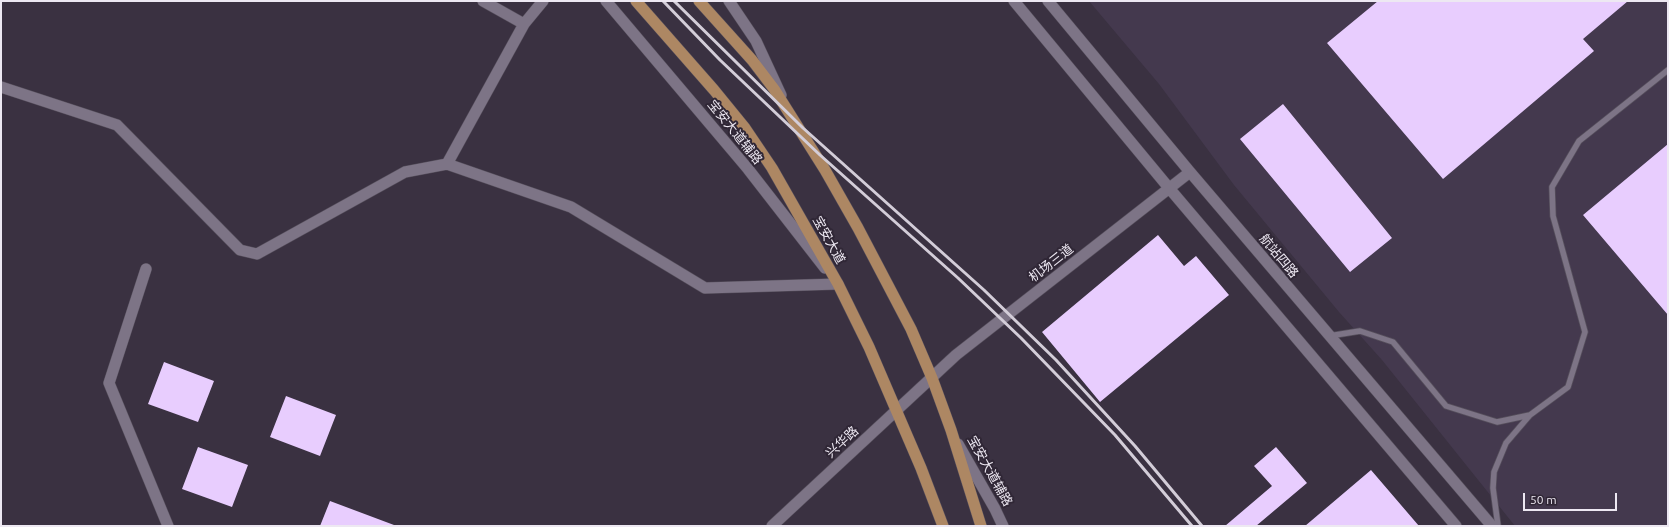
<!DOCTYPE html>
<meta charset="utf-8">
<style>
body{margin:0}
#map{position:relative;width:1669px;height:527px;overflow:hidden;background:#3a3141;font-family:Ubuntu,sans-serif}
canvas{display:block}
.frame{position:absolute;inset:0;border:2px solid #ede8f2;pointer-events:none}
.scale{position:absolute;left:1523px;top:493px;width:94px;height:18px;box-sizing:border-box;border:2px solid #ede8f2;border-top:0;padding-left:5px;font-size:12px;line-height:14px;white-space:nowrap;color:#ede8f2;-webkit-text-stroke:3px #302736;paint-order:stroke}
</style>
<div id="map">
<canvas width="1669" height="527"></canvas>
<div class="frame"></div>
<div class="scale">50 m</div>
</div>
<script>
const c = document.querySelector('canvas').getContext('2d');
c.lineJoin = 'round';
function paint(path, color) { c.fillStyle = color; c.fill(path, 'evenodd'); }
const shape = rows => new Path2D(rows.map(r => 'M' + r).join(''));
function stroke(path, color, width, dash) { c.strokeStyle = color; c.lineWidth = width; c.lineCap = dash ? 'butt' : 'round'; c.setLineDash(dash || []); c.stroke(path); }
function write(font, color, halo, rows, align = 'center') {
  c.font = font + ' Ubuntu,"Noto Sans SC",sans-serif'; c.lineWidth = 4; c.setLineDash([]); c.textBaseline = 'middle'; c.strokeStyle = halo; c.fillStyle = color; for (const [text, x, y, turn = 0] of rows) {
    c.save(); c.translate(x, y); c.rotate((+turn || 0) * Math.PI / 180); c.textAlign = isNaN(turn) ? turn : align; if (halo) c.strokeText(text, 0, 0); c.fillText(text, 0, 0); c.restore();
  }
}
const built = shape([
 [1089,1,1668,1,1668,526,1515,526,1382,360,1339,312,1234,185,1159,84]
]);
const building = shape([
 [1378,1,1628,1,1583,39,1594,51,1443,179,1327,43],
 [1283,104,1392,238,1350,272,1240,139],
 [1668,144,1668,315,1583,215],
 [1158,235,1184,266,1196,256,1229,295,1100,402,1042,332],
 [164,362,214,381,198,422,148,404],
 [286,396,336,415,320,456,270,437],
 [198,447,248,465,232,507,182,489],
 [1276,447,1307,483,1256,526,1225,526,1272,486,1254,466],
 [1371,470,1419,526,1305,526],
 [330,501,394,525,394,526,320,526]
]);
const service = shape([
 [1329,336,1360,331,1393,342,1446,406,1497,422,1530,415,1506,443,1494,472,1493,488,1498,526],
 [1530,415,1568,387,1585,332,1553,216,1552,187,1579,141,1668,70]
]);
const minor = shape([
 [483,1,524,24],
 [1,87,117,125,240,250,257,254,405,172,447,164,571,207,705,288,838,284],
 [447,164,524,24,543,1],
 [146,269,109,383,168,526]
]);
const tertiary = shape([
 [1014,1,1169,188,1456,526],
 [1048,1,1190,172,1492,526],
 [772,526,956,355,1190,172]
]);
const secondary = shape([
 [606,1,748,169,825,268],
 [729,1,756,41,781,95],
 [958,444,995,509,1003,526]
]);
const primary = shape([
 [636,1,714,90,745,128,772,168,838,284,869,347,921,468,943,526],
 [699,1,752,60,774,89,825,170,858,228,911,329,932,378,951,430,981,526]
]);
const rail = shape([
 [663,1,720,60,820,155,958,278,1021,338,1115,435,1192,526],
 [674,1,803,128,984,290,1056,360,1135,446,1202,526]
]);
const streetNames = [
 ["宝安大道辅路",735,132,51],
 ["宝安大道",829,240,61],
 ["航站四路",1279,256,50],
 ["机场三道",1051,263,-38],
 ["兴华路",842,442,-43],
 ["宝安大道辅路",990,471,61]
];
paint(built, '#44394e');
paint(building, '#e8cdfe');
stroke(service, '#564f5c', 7);
stroke(minor, '#564f5c', 12);
stroke(tertiary, '#564f5c', 12);
stroke(secondary, '#564f5c', 12);
stroke(primary, '#564f5c', 12);
stroke(service, '#7d7486', 5.5);
stroke(minor, '#7d7486', 11);
stroke(tertiary, '#7d7486', 11);
stroke(secondary, '#7d7486', 11);
stroke(primary, '#ad8763', 11);
stroke(rail, '#d3cdd8', 3);
write('13px', '#ede8f2', '#302736', streetNames);
</script>
